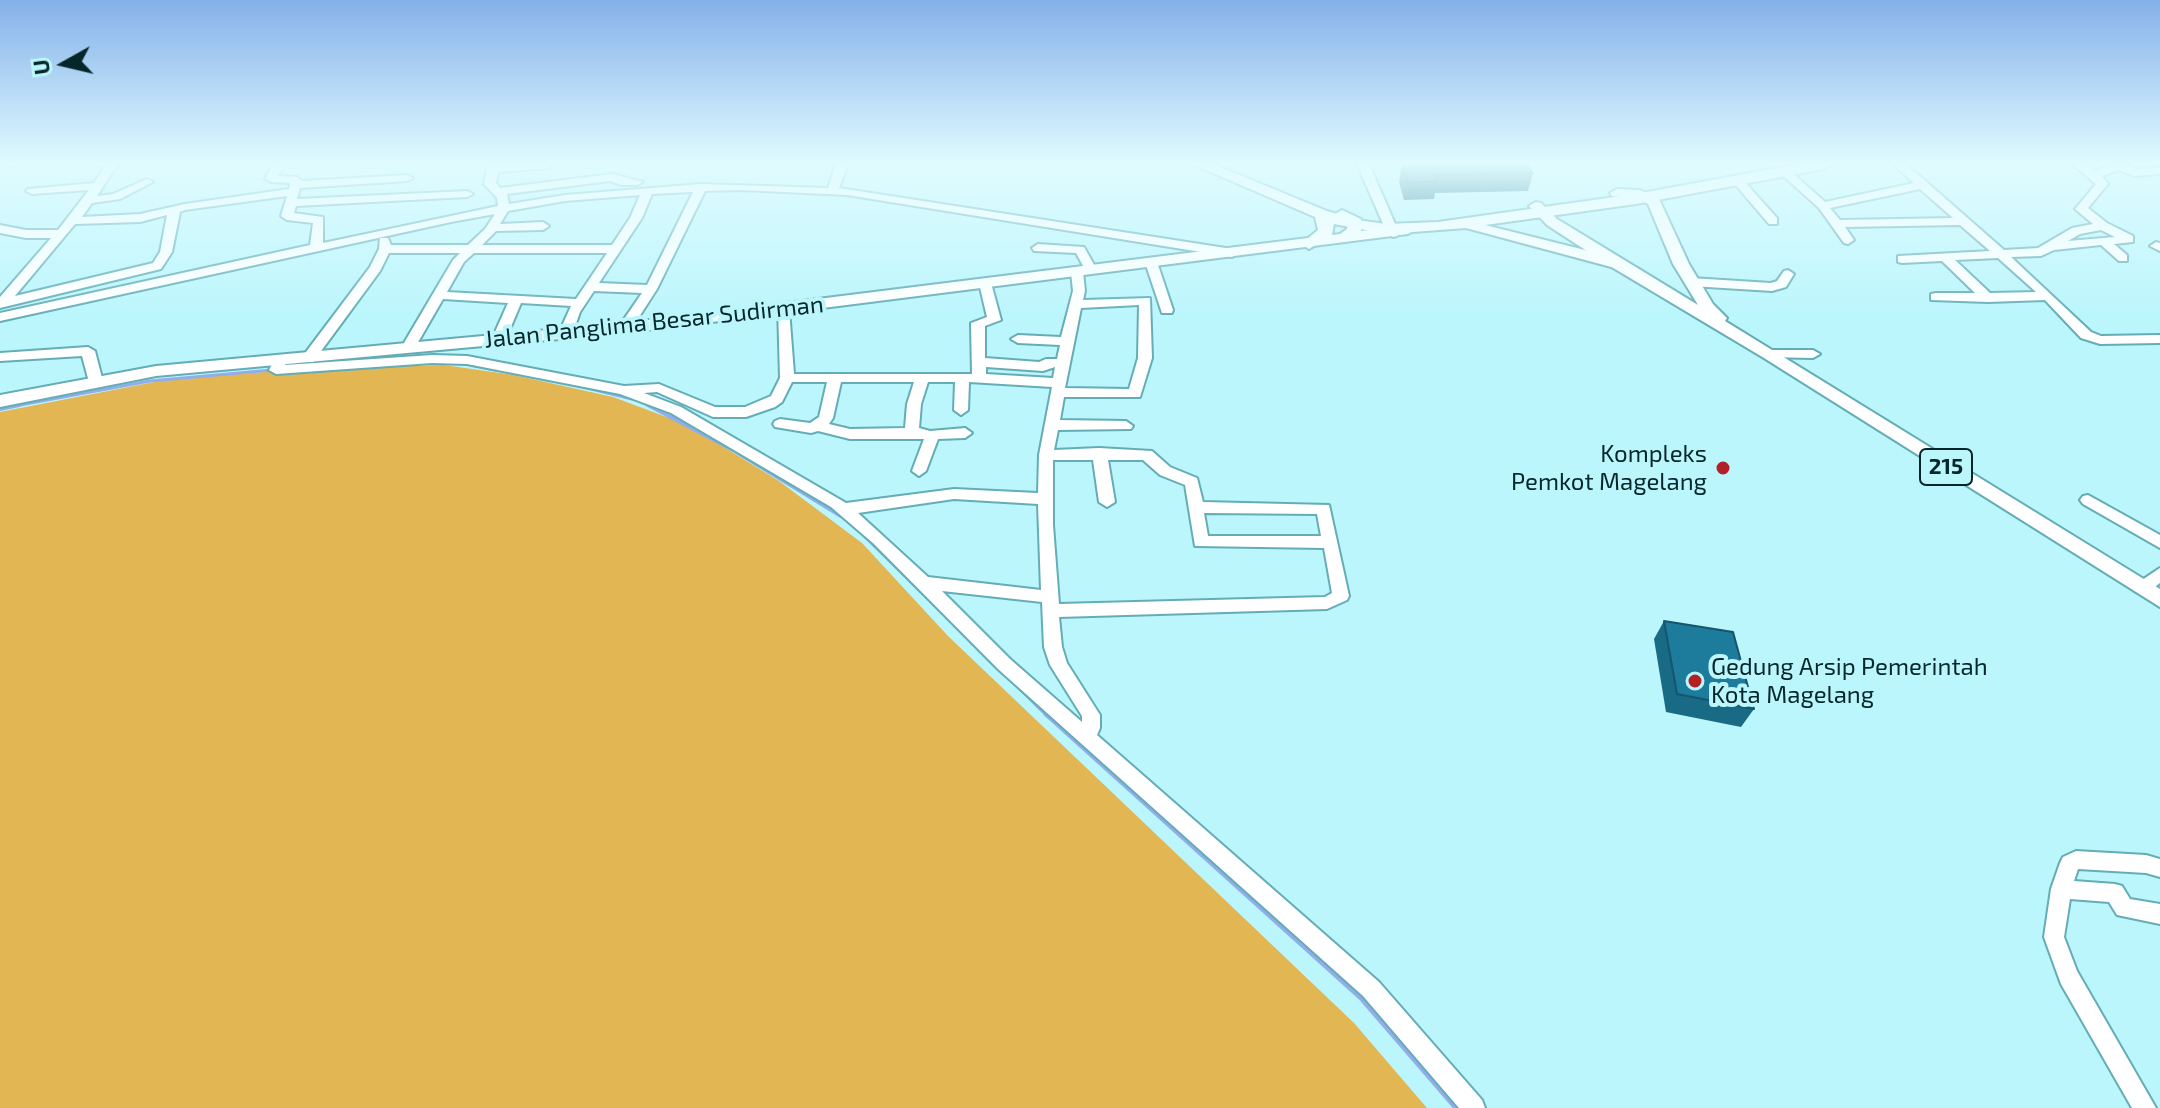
<!DOCTYPE html>
<style>
body{margin:0}
#map{position:relative;width:2160px;height:1108px;overflow:hidden;background:#bbf6fd;font-family:"Exo 2",sans-serif}
canvas{display:block}
.north{position:absolute;left:24px;top:24px;width:80px;height:80px;-webkit-text-stroke:6px #bbf6fd;paint-order:stroke;rotate:262deg;font-size:22px;font-weight:700;line-height:32px;text-align:center;color:#06272a}
.north::after{content:'';display:block;margin:auto;width:28px;height:36px;background:#06272a;clip-path:polygon(50% 0,100% 100%,50% 72%,0 100%)}
</style>
<div id="map">
<canvas width="2160" height="1108"></canvas>
<div class="north">U</div>
</div>
<script>
const c = document.querySelector('canvas').getContext('2d');
c.lineJoin = 'round';
function paint(path, color) { c.fillStyle = color; c.fill(path, 'evenodd'); }
const shape = rows => new Path2D(rows.map(r => 'M' + r).join(''));
function stroke(path, color, width, dash) { c.strokeStyle = color; c.lineWidth = width; c.lineCap = dash ? 'butt' : 'round'; c.setLineDash(dash || []); c.stroke(path); }
function write(font, color, halo, rows, align = 'center') {
  c.font = font + ' "Exo 2",sans-serif'; c.lineWidth = 8; c.setLineDash([]); c.textBaseline = 'middle'; c.strokeStyle = halo; c.fillStyle = color; for (const [text, x, y, turn = 0] of rows) {
    c.save(); c.translate(x, y); c.rotate((+turn || 0) * Math.PI / 180); c.textAlign = isNaN(turn) ? turn : align; if (halo) c.strokeText(text, 0, 0); c.fillText(text, 0, 0); c.restore();
  }
}
const green = shape([
 [444,365,514,375,613,397,688,425,779,481,862,543,948,636,1354,1023,1427,1108,0,1108,0,412,175,378,311,369]
]);
const streamFar2 = shape([
 [461,363,495,370],
 [567,383,636,400,652,407],
 [9,407,150,381,272,370]
]);
const streamFar1 = shape([
 [648,405,735,451,841,516],
 [0,409,19,405],
 [866,537,1048,716]
]);
const stream = shape([
 [1046,714,1362,999,1456,1108]
]);
const minor = shape([
 [2,164,19,164,13,167,2,164],
 [106,164,118,164,97,196,113,194,147,179,153,182,120,199,92,203,82,217,140,214,185,204,289,189,290,183,271,182,265,179,273,164,285,164,278,176,297,177,302,181,407,175,413,178,407,181,300,188,297,199,467,191,473,194,467,197,296,206,294,213,323,217,323,243,498,206,497,198,484,184,488,164,554,165,548,168,498,172,496,183,500,188,612,174,643,182,637,185,621,185,610,181,507,194,509,204,565,195,701,184,828,188,836,164,848,164,839,188,1232,249,1238,253,1232,257,847,195,742,190,705,191,657,289,630,331,625,332,618,328,642,293,594,291,580,312,572,335,565,339,558,335,571,306,521,303,505,341,498,345,491,341,508,303,443,299,413,351,403,351,401,348,453,260,460,253,389,253,380,271,313,362,303,362,303,356,370,267,379,249,380,238,388,238,391,245,468,245,485,229,495,214,451,222,0,321,0,313,310,245,313,223,287,220,281,216,287,196,185,210,180,212,172,252,161,269,0,308,0,297,51,238,26,238,0,233,0,225,26,230,58,230,89,190,32,194,26,191,28,189,94,183,106,164],
 [693,192,647,285,599,283,642,218,652,194,693,192],
 [640,195,630,218,612,245,482,245,496,231,543,230,549,226,543,222,500,224,508,211,565,201,640,195],
 [167,215,160,252,153,263,15,296,75,224,140,222,167,215],
 [474,253,607,253,576,299,447,292,464,262,474,253],
 [1357,164,1369,164,1399,233,1397,236,1393,237,1387,233,1357,164],
 [1893,164,1906,164,2004,250,2038,248,2072,228,2093,224,2075,209,2096,184,2072,164,2086,164,2096,171,2115,164,2125,164,2136,169,2160,168,2160,174,2134,176,2119,170,2102,176,2108,184,2088,208,2107,223,2133,236,2133,242,2114,244,2127,255,2127,261,2119,261,2101,245,2054,250,2041,256,2011,257,2091,332,2101,336,2160,335,2160,343,2100,344,2081,338,2045,300,1988,302,1931,300,1931,294,1936,293,1975,293,1942,261,1902,263,1898,262,1898,256,1990,251,1960,225,1845,227,1854,240,1848,244,1844,243,1819,208,1779,172,1789,170,1825,202,1914,183,1893,164],
 [1920,189,1953,218,1840,220,1830,208,1920,189],
 [2101,230,2115,237,2068,241,2080,234,2101,230],
 [1998,258,2036,292,1990,293,1955,260,1998,258],
 [1734,179,1742,179,1777,218,1777,224,1769,224,1734,183,1734,179],
 [2156,242,2160,243,2160,251,2150,246,2156,242],
 [1038,244,1084,247,1097,270,1095,273,1087,273,1076,253,1034,251,1032,248,1038,244],
 [1151,258,1157,262,1173,310,1172,313,1162,313,1145,262,1151,258],
 [1077,268,1083,272,1085,291,1083,300,1150,298,1152,358,1140,397,1064,397,1060,420,1126,421,1133,426,1131,429,1058,430,1054,450,1099,448,1152,451,1170,467,1197,478,1203,502,1329,505,1349,596,1347,600,1327,609,1059,617,1062,647,1067,663,1100,715,1100,728,1097,735,1379,982,1482,1100,1485,1108,1459,1108,1363,996,998,669,874,544,831,507,671,413,620,394,467,364,432,363,276,374,269,370,275,358,280,357,287,361,285,365,432,355,467,356,624,386,659,384,715,407,745,407,771,396,780,378,778,306,783,305,789,309,794,374,972,374,971,323,987,317,979,283,981,280,985,279,991,283,1001,320,985,326,985,358,1039,362,1046,359,1057,359,1060,345,1018,343,1011,339,1018,335,1061,337,1073,291,1071,272,1077,268],
 [1139,305,1138,358,1129,389,1065,388,1081,308,1139,305],
 [986,367,1043,371,1055,367,1053,378,986,374,986,367],
 [792,382,827,382,819,417,810,423,780,419,775,421,773,424,775,427,811,433,818,431,850,439,924,439,912,471,919,476,926,471,938,439,965,438,972,433,965,428,930,431,919,428,921,404,928,382,955,382,954,410,961,415,968,410,969,382,1052,387,1039,455,1038,493,954,489,846,503,681,407,644,393,657,392,713,417,746,417,775,407,782,402,792,382],
 [841,382,914,382,907,404,905,428,850,429,829,424,833,418,841,382],
 [1053,460,1093,460,1099,502,1107,507,1115,502,1108,460,1143,460,1160,475,1185,485,1195,546,1324,548,1332,593,1325,597,1059,604,1053,525,1053,460],
 [954,499,1038,504,1041,590,928,577,858,513,954,499],
 [1204,513,1317,514,1321,536,1208,536,1204,513],
 [942,591,1042,602,1044,647,1050,665,1082,716,1082,722,1010,659,942,591],
 [1788,270,1794,274,1786,287,1772,291,1691,286,1685,282,1691,278,1771,283,1777,281,1784,271,1788,270],
 [88,347,95,351,103,382,101,385,96,386,89,382,82,356,0,361,0,353,88,347],
 [1770,350,1813,350,1820,354,1813,358,1765,357,1763,354,1770,350],
 [2088,495,2160,535,2160,548,2083,504,2080,500,2083,496,2088,495],
 [2160,568,2160,583,2148,592,2136,592,2134,588,2136,584,2160,568],
 [2076,851,2146,855,2160,859,2160,877,2146,873,2078,869,2074,881,2115,884,2122,886,2130,899,2160,904,2160,924,2117,915,2109,902,2070,899,2064,937,2077,971,2156,1108,2132,1108,2061,984,2044,937,2051,889,2060,863,2063,857,2076,851]
]);
const major = shape([
 [1617,189,1640,190,1659,199,1689,264,1713,304,1727,318,1725,321,2160,589,2160,607,1764,358,1610,266,1547,225,1529,206,1536,202,1541,203,1557,219,1698,305,1673,264,1648,204,1637,198,1612,196,1610,193,1617,189],
 [1342,210,1361,219,1361,231,1408,226,1415,230,1408,234,625,333,156,376,0,407,0,395,156,366,625,323,1340,234,1347,229,1348,224,1335,214,1342,210]
]);
const highway = shape([
 [1192,164,1213,164,1327,211,1357,220,1386,224,1438,222,1636,194,1799,164,1832,164,1824,169,1636,204,1485,225,1621,259,1623,263,1621,267,1615,268,1466,228,1386,234,1334,224,1332,235,1309,249,1301,244,1318,230,1315,217,1192,164]
]);
const wall = shape([
 [1402,164,1533,173,1528,191,1435,193,1434,199,1404,200,1399,182],
 [1664,621,1754,709,1741,727,1666,712,1654,639]
]);
const building = shape([
 [1402,164,1526,164,1533,173,1435,175,1438,181,1408,183,1402,164],
 [1664,621,1733,632,1754,709,1677,694,1664,621]
]);
const markers = [
 [1723,468,8,"#b22125"],
 [1695,681,8,"#b22125"]
];
const shields = [
 [1946,467,52]
];
const shieldNames = [
 ["215",1946,467]
];
const streetNames = [
 ["Jalan Panglima Besar Sudirman",654,322,-6]
];
const poiNames = [
 ["Kompleks",1707,454],
 ["Pemkot Magelang",1707,482],
 ["Gedung Arsip Pemerintah",1711,667,"left"],
 ["Kota Magelang",1711,695,"left"]
];
paint(green, '#e1b653');
stroke(streamFar2, '#92adec', 3);
stroke(streamFar1, '#92adec', 4);
stroke(stream, '#92adec', 5);
stroke(minor, '#64adb6', 4);
stroke(major, '#64adb6', 4);
stroke(highway, '#64adb6', 4);
paint(minor, '#fff');
paint(major, '#fff');
paint(highway, '#fff');
paint(wall, '#196a85');
paint(building, '#1d7b9b');
stroke(building, '#14566c', 2);
const sky = c.createLinearGradient(0, 0, 0, 319);
sky.addColorStop(0, '#85b1ea');
sky.addColorStop(0.51, '#e0fbfe');
sky.addColorStop(1, '#e0fbfe00');
c.fillStyle = sky;
c.fillRect(0, 0, 2160, 319);
for (const [x, y, r, color] of markers) { const dot = new Path2D(); dot.arc(x, y, r, 0, 2 * Math.PI); c.fillStyle = color; c.fill(dot); stroke(dot, '#bbf6fd', 3); }
for (const [x, y, w] of shields) { const box = new Path2D(); box.roundRect(x - w / 2, y - 18, w, 36, 6); c.fillStyle = '#bbf6fd'; c.fill(box); stroke(box, '#06272a', 2); }
write('bold 22px', '#06272a', null, shieldNames);
write('24px', '#06272a', '#bbf6fd', streetNames);
write('24px', '#06272a', '#bbf6fd', poiNames, 'right');
</script>
